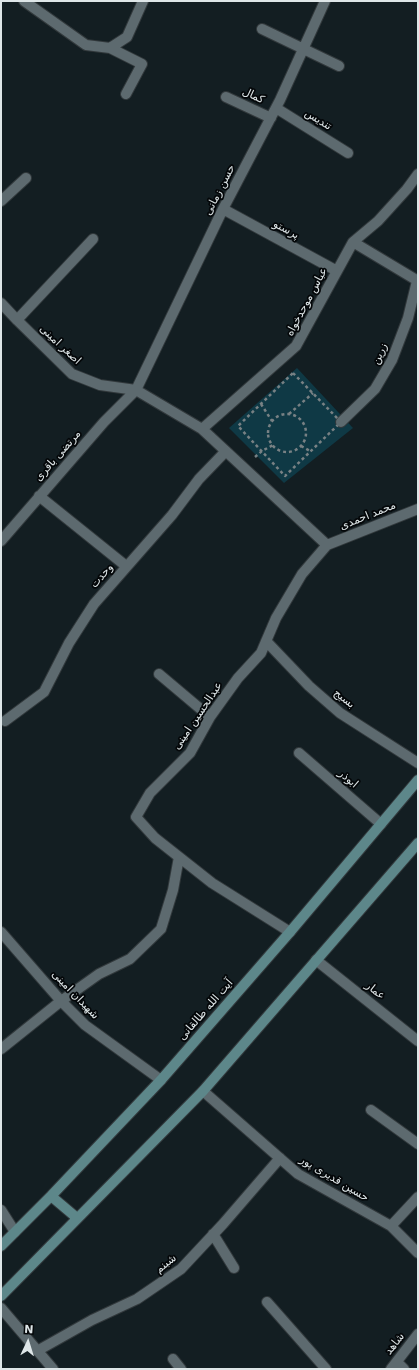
<!DOCTYPE html>
<meta charset="utf-8">
<style>
body{margin:0}
#map{position:relative;width:419px;height:1370px;overflow:hidden;background:#131e22;font-family:"DejaVu Sans",sans-serif}
canvas{display:block}
.frame{position:absolute;inset:0;border:2px solid #dee6e8;pointer-events:none}
.north{position:absolute;left:8px;top:1322px;width:40px;height:40px;-webkit-text-stroke:3px #040709;paint-order:stroke;rotate:4deg;font-size:11px;font-weight:700;line-height:16px;text-align:center;color:#dee6e8}
.north::after{content:'';display:block;margin:auto;width:14px;height:18px;background:#dee6e8;clip-path:polygon(50% 0,100% 100%,50% 72%,0 100%)}
</style>
<div id="map">
<canvas width="419" height="1370"></canvas>
<div class="frame"></div>
<div class="north">N</div>
</div>
<script>
const c = document.querySelector('canvas').getContext('2d');
c.lineJoin = 'round';
function paint(path, color) { c.fillStyle = color; c.fill(path, 'evenodd'); }
const shape = rows => new Path2D(rows.map(r => 'M' + r).join(''));
function stroke(path, color, width, dash) { c.strokeStyle = color; c.lineWidth = width; c.lineCap = dash ? 'butt' : 'round'; c.setLineDash(dash || []); c.stroke(path); }
function write(font, color, halo, rows, align = 'center') {
  c.font = font + ' "DejaVu Sans","Noto Sans Arabic",sans-serif'; c.lineWidth = 3.5; c.setLineDash([]); c.textBaseline = 'middle'; c.strokeStyle = halo; c.fillStyle = color; for (const [text, x, y, turn = 0] of rows) {
    c.save(); c.translate(x, y); c.rotate((+turn || 0) * Math.PI / 180); c.textAlign = isNaN(turn) ? turn : align; if (halo) c.strokeText(text, 0, 0); c.fillText(text, 0, 0); c.restore();
  }
}
const green = shape([
 [297,368,353,428,284,483,229,428]
]);
const path = shape([
 [293,373,341,422,285,476,238,426,293,373],
 [261,404,272,421],
 [289,414,313,393],
 '268 433a19 19 0 1 1 38 0a19 19 0 1 1-38 0Z',
 [301,446,310,451],
 [255,457,262,451,273,445]
]);
const minor = shape([
 [24,1,86,45,110,48,127,37,143,1],
 [262,29,339,66],
 [110,48,142,64,126,94],
 [226,97,271,118],
 [276,108,348,153],
 [1,201,26,178],
 [223,209,337,271],
 [353,242,418,281],
 [1,303,17,320,72,374,100,385,136,390,202,429,327,545],
 [17,320,93,239],
 [341,422,375,389,392,360,408,318,417,281],
 [202,429,296,346,353,242,378,221,407,189,418,174],
 [39,496,126,566],
 [1,541,104,422,136,390,223,209,280,100,325,1],
 [266,641,309,686,340,713,418,763],
 [159,674,210,717],
 [5,721,44,692,69,643,94,604,172,515,199,479,226,451],
 [299,753,381,824],
 [1,932,61,1001,85,1025,161,1080],
 [290,932,212,883,155,838,136,817,150,793,190,753,210,717,238,678,261,653,276,618,302,574,327,545,418,509],
 [316,960,418,1041],
 [1,1049,61,1001,99,974,130,959,161,929,173,890,179,857],
 [203,1091,298,1174,391,1226,418,1253],
 [371,1110,418,1144],
 [1,1210,15,1232],
 [391,1226,418,1197],
 [213,1234,234,1268],
 [267,1302,326,1369],
 [1,1308,53,1369],
 [37,1351,92,1320,137,1299,181,1269,223,1224,280,1158],
 [173,1359,181,1369],
 [397,1362,404,1369],
 [391,1369,418,1334]
]);
const secondary = shape([
 [51,1196,77,1218],
 [1,1246,51,1196,161,1080,290,932,418,780],
 [1,1296,203,1091,418,843]
]);
const streetNames = [
 ["کمال",253,96,25],
 ["تندیس",318,120,32],
 ["حسن زمانی",220,190,-63],
 ["پرستو",286,230,28],
 ["عباس موحدخواه",307,302,-62],
 ["اصغر امینی",60,345,43],
 ["زرین",380,354,-65],
 ["مرتضی باقری",58,456,-49],
 ["محمد احمدی",368,516,-22],
 ["وحدت",102,576,-49],
 ["بسیج",344,699,38],
 ["عبدالحسین امینی",198,716,-56],
 ["ابوذر",348,779,41],
 ["عمار",375,991,38],
 ["شهیدان امینی",75,995,46],
 ["آیت الله طالقانی",206,1010,-49],
 ["حسین قدیری پور",334,1179,31],
 ["شبنم",166,1264,-38],
 ["شاهد",395,1344,-52]
];
paint(green, '#0f3945');
stroke(minor, '#32393c', 12);
stroke(secondary, '#32393c', 12);
stroke(path, '#788184', 2.5, [3, 3]);
stroke(minor, '#5d6a6f', 10);
stroke(secondary, '#5d878a', 10);
write('11px', '#dee6e8', '#040709', streetNames);
</script>
